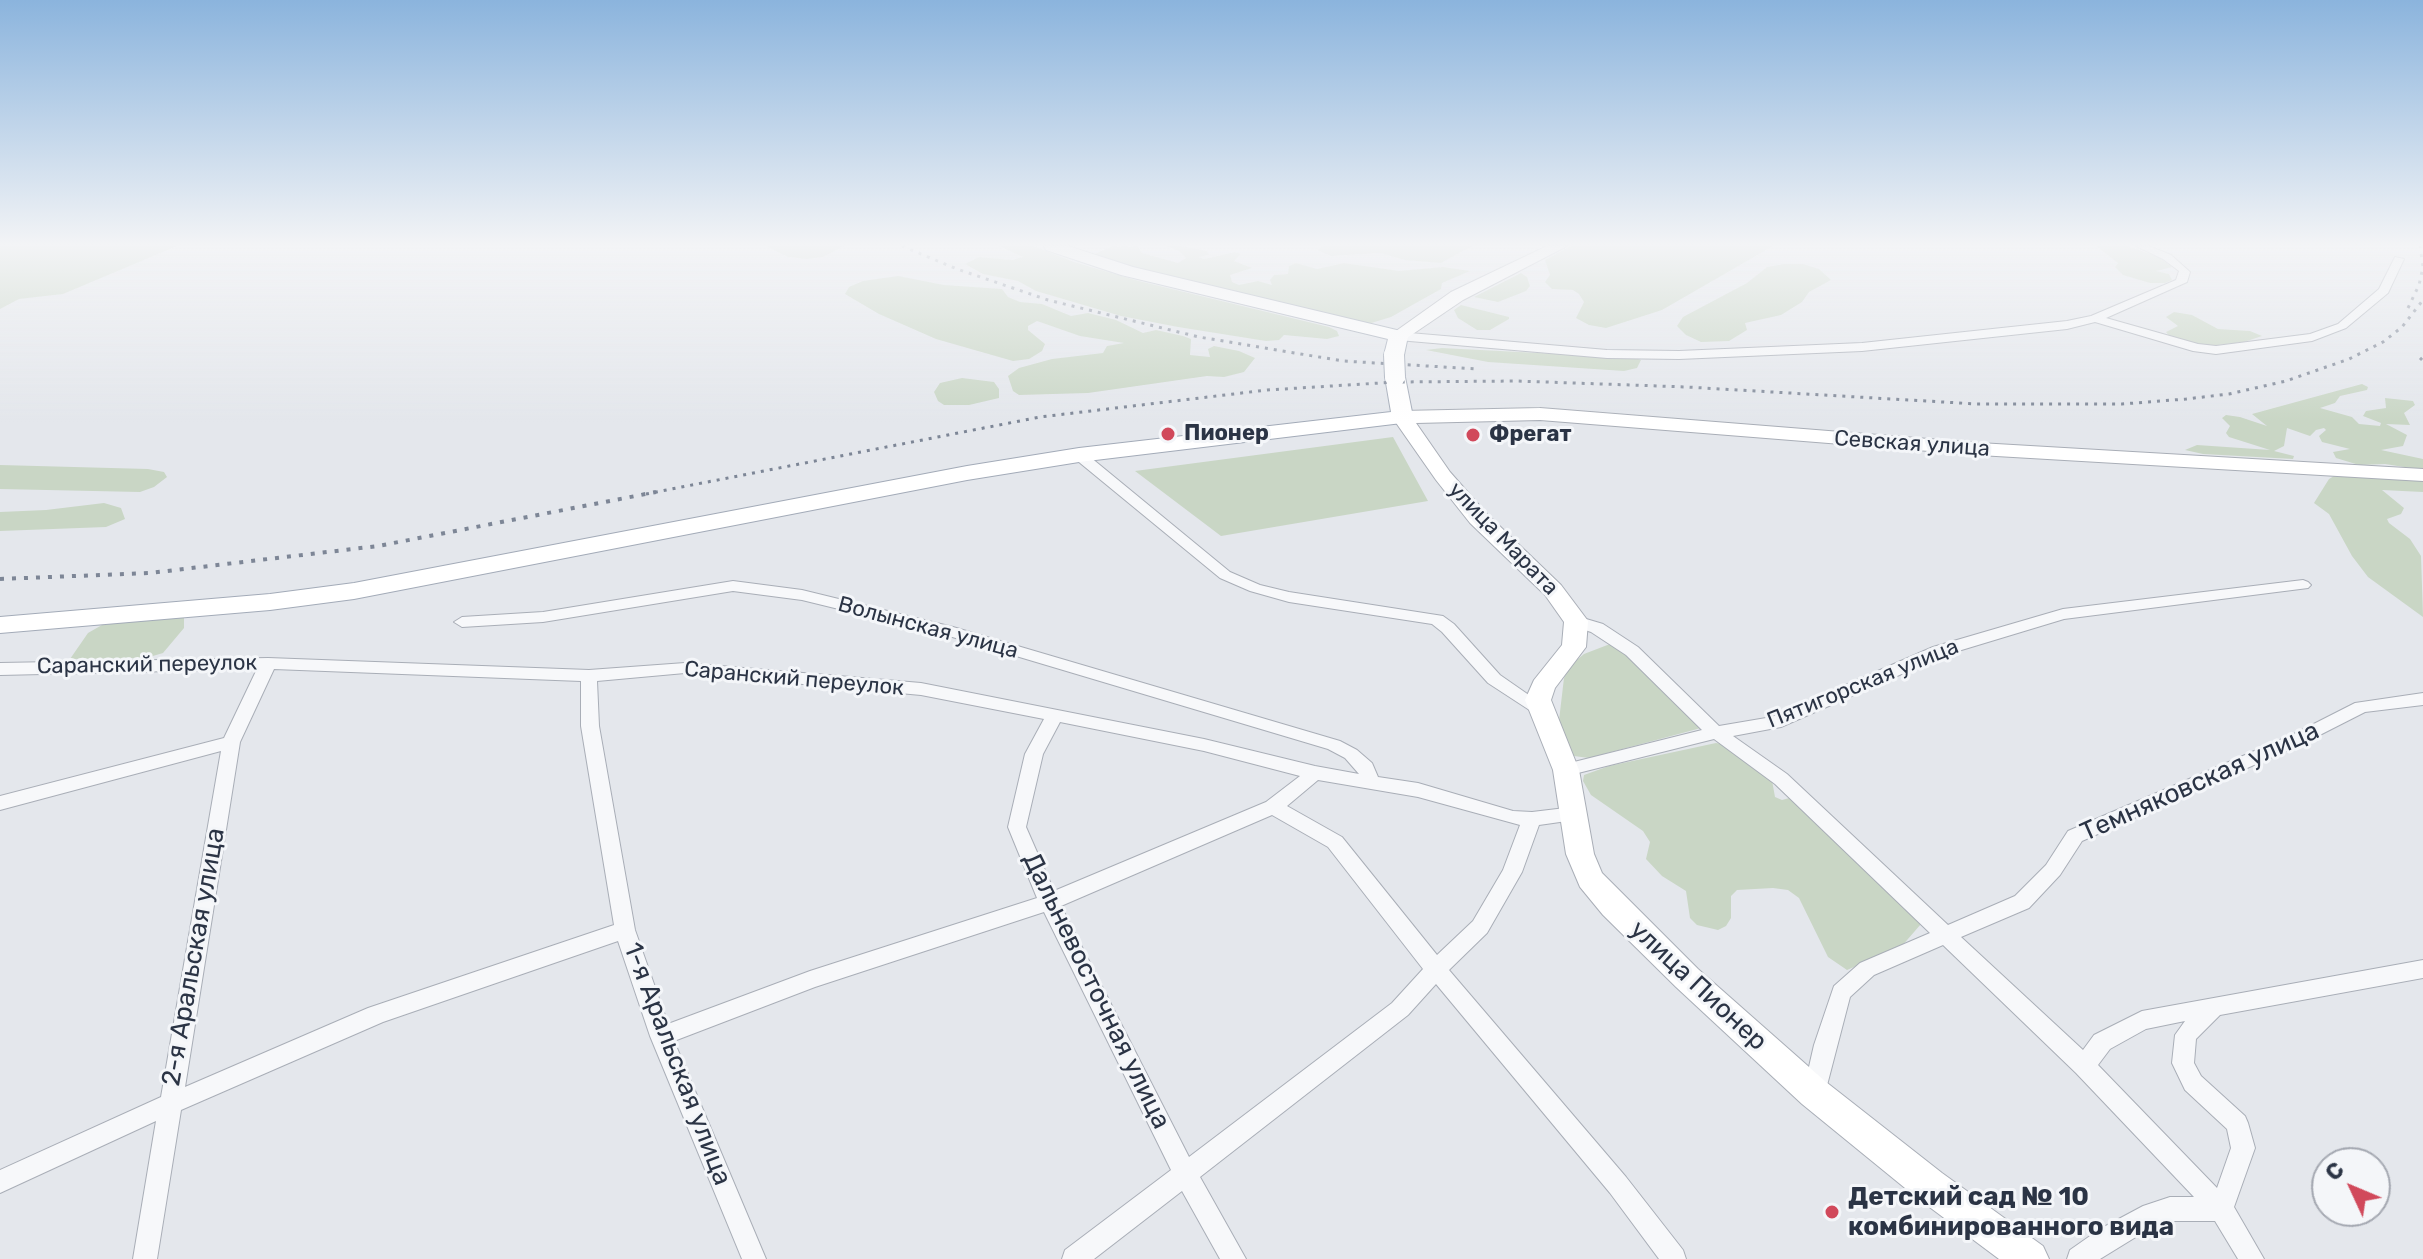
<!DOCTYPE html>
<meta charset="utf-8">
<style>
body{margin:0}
#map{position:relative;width:2423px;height:1259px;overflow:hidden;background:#e4e7ec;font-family:Rubik,sans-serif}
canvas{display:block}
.north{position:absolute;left:2311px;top:1147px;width:80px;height:80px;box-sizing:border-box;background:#f4f6f9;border:2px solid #a4a8b1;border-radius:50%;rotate:314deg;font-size:22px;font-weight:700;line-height:32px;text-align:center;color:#2b3445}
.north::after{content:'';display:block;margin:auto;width:28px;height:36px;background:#d1495b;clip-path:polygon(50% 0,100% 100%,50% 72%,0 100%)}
</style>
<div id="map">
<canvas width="2423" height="1259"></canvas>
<div class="north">С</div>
</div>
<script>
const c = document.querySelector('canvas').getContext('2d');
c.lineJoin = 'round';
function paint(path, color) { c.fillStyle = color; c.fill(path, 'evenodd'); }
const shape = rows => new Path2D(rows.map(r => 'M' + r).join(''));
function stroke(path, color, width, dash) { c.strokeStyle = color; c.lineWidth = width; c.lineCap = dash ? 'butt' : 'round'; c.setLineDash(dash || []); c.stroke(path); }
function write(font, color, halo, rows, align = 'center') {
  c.font = font + ' Rubik,sans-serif'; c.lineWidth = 6; c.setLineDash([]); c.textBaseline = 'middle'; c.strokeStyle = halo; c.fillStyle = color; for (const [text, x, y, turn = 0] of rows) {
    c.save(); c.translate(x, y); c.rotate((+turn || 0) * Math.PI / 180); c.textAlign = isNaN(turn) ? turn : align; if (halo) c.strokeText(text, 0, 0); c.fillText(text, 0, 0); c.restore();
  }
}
const green = shape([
 [0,246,177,246,63,294,19,299,0,309],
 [766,246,844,246,823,257,807,259,788,257],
 [999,246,1034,246,1074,262,1139,281,1329,327,1337,331,1339,336,1327,339,1284,335,1279,340,1266,341,1178,327,1121,316,1036,291,1018,281,983,274,965,264,979,257,1012,260,1023,257],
 [1112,246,1138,247,1142,253,1178,263,1186,258,1179,251,1166,246,1181,246,1207,251,1209,255,1199,257,1204,259,1235,252,1241,254,1234,261,1252,268,1230,275,1232,282,1239,285,1258,281,1272,285,1270,280,1274,275,1288,274,1289,266,1296,263,1317,269,1344,263,1399,271,1443,267,1470,271,1442,283,1441,289,1391,317,1368,324,1194,285,1093,255],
 [1323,246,1472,246,1441,263,1405,260,1380,253,1331,256,1317,250],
 [1571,246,1773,246,1662,310,1606,328,1589,325,1576,318,1584,302,1579,294,1573,290,1552,289,1545,282,1550,275,1545,260],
 [2096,246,2127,246,2159,257,2172,267,2156,271,2169,274,2172,280,2165,283,2150,283,2123,275,2115,267,2118,263],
 [1784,264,1803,264,1819,269,1831,280,1809,292,1802,302,1781,315,1745,323,1747,330,1729,341,1701,342,1686,335,1677,326,1683,317,1747,283,1767,267],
 [1521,273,1527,277,1530,286,1526,291,1498,302,1474,297],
 [898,276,944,285,1002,289,1008,297,1020,302,1042,304,1071,316,1088,313,1116,320,1143,333,1156,330,1183,336,1191,339,1190,355,1210,357,1208,349,1214,346,1239,351,1255,358,1244,372,1224,377,1207,376,1088,393,1019,395,1013,391,1008,376,1019,368,1052,359,1103,353,1107,346,1124,343,1080,336,1037,321,1028,326,1028,330,1045,344,1042,351,1029,359,1013,361,936,339,879,314,845,294,849,287,863,281],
 [1461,305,1509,317,1509,319,1490,330,1477,330,1458,318,1454,310],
 [2174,312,2192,315,2218,329,2250,331,2262,336,2244,342,2201,347,2170,337,2166,332,2178,326,2166,317],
 [1442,348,1636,358,1641,360,1637,368,1624,371,1488,362,1426,350],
 [962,378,994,382,999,389,999,398,969,405,944,405,938,401,934,392,940,383],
 [2362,384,2368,387,2367,390,2340,396,2335,403,2320,408,2352,417,2359,424,2380,426,2381,423,2363,416,2366,411,2386,408,2385,398,2413,401,2415,405,2404,413,2410,425,2386,424,2407,435,2403,446,2381,450,2423,459,2423,470,2385,464,2359,465,2336,458,2333,452,2350,449,2322,442,2319,436,2326,430,2324,428,2316,430,2310,436,2287,428,2284,446,2274,451,2294,456,2293,459,2203,454,2185,450,2197,445,2270,450,2229,437,2226,433,2230,426,2222,418,2226,415,2240,417,2267,426,2252,414],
 [1393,437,1428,501,1221,536,1135,471],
 [0,465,148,469,164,472,167,477,154,487,140,492,0,489],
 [2334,476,2423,480,2423,492,2382,490,2404,508,2401,514,2387,519,2389,523,2410,539,2421,556,2423,617,2368,577,2352,556,2329,514,2314,503,2329,479],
 [104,503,121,508,125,519,106,527,0,531,0,512,46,510],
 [172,617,184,618,184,628,163,653,146,658,70,659,88,633,102,625],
 [1610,644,1617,646,1701,728,1589,758,1574,756,1567,750,1558,729,1564,678,1572,664,1584,654],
 [1716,743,1722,744,1771,775,1775,797,1782,800,1793,797,1920,916,1921,924,1901,947,1847,970,1828,957,1799,898,1788,890,1773,888,1737,890,1731,896,1731,918,1726,926,1718,930,1697,925,1690,918,1686,891,1662,876,1646,859,1650,842,1643,831,1591,795,1583,781,1584,775,1609,766]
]);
const street = shape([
 [2136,246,2149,246,2171,255,2190,272,2187,282,2106,318,2198,344,2216,346,2310,334,2338,324,2379,289,2395,257,2404,259,2388,293,2346,328,2312,341,2216,354,2193,351,2095,322,2067,329,1862,351,1679,359,1607,358,1398,340,1392,336,1398,332,1607,350,1679,351,1862,343,2067,321,2091,316,2176,280,2179,271,2163,259,2136,246],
 [1079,451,1084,452,1230,572,1260,585,1289,592,1443,616,1454,624,1500,675,1549,709,1546,713,1540,715,1534,713,1488,683,1442,632,1432,624,1289,602,1250,591,1220,578,1074,458,1074,452,1079,451],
 [2303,580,2308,582,2311,585,2308,588,2064,619,1945,655,1781,727,1733,736,1787,774,1948,925,2015,896,2046,865,2068,831,2294,734,2355,703,2423,693,2423,705,2365,712,2306,742,2082,841,2060,875,2029,908,1961,937,2083,1050,2094,1035,2142,1011,2423,960,2423,978,2220,1015,2196,1039,2194,1063,2201,1076,2245,1116,2248,1123,2255,1148,2234,1207,2264,1259,2238,1259,2215,1221,2170,1221,2157,1224,2100,1259,2067,1259,2070,1250,2100,1229,2143,1206,2170,1197,2194,1197,2076,1073,1943,945,1874,975,1850,997,1825,1093,1822,1100,1814,1103,1806,1100,1803,1093,1814,1045,1834,986,1860,963,1930,933,1775,784,1714,739,1566,776,1560,775,1557,770,1560,765,1566,764,1702,730,1626,655,1591,632,1570,625,1568,621,1570,617,1576,616,1603,624,1638,647,1719,726,1772,717,1933,647,2063,609,2303,580],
 [2185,1021,2175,1035,2172,1063,2185,1090,2227,1129,2231,1148,2217,1188,2098,1065,2110,1049,2146,1029,2185,1021],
 [733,581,802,590,953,627,1340,741,1357,750,1372,763,1378,777,1418,783,1513,811,1532,812,1574,807,1581,809,1583,814,1581,819,1539,825,1522,872,1487,933,1449,970,1626,1177,1683,1250,1686,1259,1659,1259,1610,1193,1436,984,1408,1015,1200,1177,1246,1259,1220,1259,1182,1191,1094,1259,1062,1259,1065,1250,1171,1170,1044,912,815,987,674,1041,766,1259,742,1259,650,1036,618,941,383,1022,181,1110,157,1259,133,1259,156,1121,0,1193,0,1170,161,1097,221,751,0,810,0,796,224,738,257,669,0,675,0,663,268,658,589,670,685,663,921,683,1204,739,1315,766,1359,774,1345,758,1328,749,949,636,802,600,733,591,543,622,462,627,454,622,462,617,543,612,733,581],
 [274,669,581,681,581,726,614,925,368,1008,185,1087,240,742,274,669],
 [685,673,921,695,1044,719,1025,754,1008,827,1037,898,810,971,668,1024,635,930,599,726,597,681,685,673],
 [1060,722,1204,751,1300,776,1266,802,1054,891,1026,827,1043,754,1060,722],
 [1318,780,1418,797,1520,825,1503,870,1473,921,1437,955,1342,837,1287,806,1318,780],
 [1272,815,1328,847,1423,969,1392,1003,1189,1157,1061,906,1272,815]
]);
const secondary = shape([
 [1547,246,1567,246,1463,300,1404,340,1398,341,1389,336,1451,292,1547,246],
 [1540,408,1979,443,2423,469,2423,481,1979,455,1540,420,1416,423,1450,472,1486,513,1561,585,1588,621,1586,647,1555,688,1551,700,1579,770,1594,854,1602,873,1698,969,1826,1082,1942,1173,2043,1246,2049,1259,1999,1259,1916,1197,1802,1104,1676,987,1603,915,1580,887,1566,854,1553,770,1525,700,1534,680,1562,645,1564,622,1545,595,1470,523,1436,480,1392,417,1402,411,1540,408]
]);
const primary = shape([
 [1044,246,1068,246,1133,267,1405,332,1408,336,1404,355,1401,359,1387,359,1384,355,1388,339,1121,275,1046,250,1044,246],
 [1395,371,1405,377,1413,417,1402,423,1079,462,967,480,354,599,270,610,0,633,0,617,270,594,354,583,967,466,1079,448,1391,412,1385,377,1395,371]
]);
const railFar1 = shape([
 [902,246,957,269,1048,300,1199,337,1343,361,1478,369],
 [2408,308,2419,285,2423,267,2420,246],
 [2420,360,2423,357],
 [646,494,1040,417,1267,390,1396,382,1517,381,1687,387,1977,404,2122,404,2186,399,2229,394,2286,381,2349,359,2383,342,2402,327,2423,300]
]);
const rail = shape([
 [0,579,150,573,378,546,656,492]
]);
const primaryBridge = shape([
 [1394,355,1395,377]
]);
const markers = [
 [1168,434,8,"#d1495b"],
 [1473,435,8,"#d1495b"],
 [1832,1212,8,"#d1495b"]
];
const poiNames = [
 ["Пионер",1184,434],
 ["Фрегат",1489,435]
];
const streetNames = [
 ["Севская улица",1912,444,4],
 ["улица Марата",1503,539,46],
 ["Волынская улица",928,628,15],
 ["Саранский переулок",147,665,-1],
 ["Саранский переулок",794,679,5],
 ["Пятигорская улица",1863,684,-22]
];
const nearStreetnames = [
 ["Темняковская улица",2200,782,-24],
 ["2-я Аральская улица",194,957,-80],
 ["улица Пионер",1698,986,43],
 ["Дальневосточная улица",1096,991,64],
 ["1-я Аральская улица",677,1064,69]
];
const nearPoinames = [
 ["Детский сад № 10",1848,1197],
 ["комбинированного вида",1848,1227]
];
paint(green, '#c9d6c5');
stroke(street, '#a9aeb7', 2);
stroke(secondary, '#a9aeb7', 2);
stroke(primary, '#a3abb8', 2);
paint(street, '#f7f8fa');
paint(secondary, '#fff');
paint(primary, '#fff');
stroke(railFar1, '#7d8696', 3, [3, 6]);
stroke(rail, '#7d8696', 4, [4, 8]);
stroke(primaryBridge, '#a3abb8', 22, []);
stroke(primaryBridge, '#fff', 20);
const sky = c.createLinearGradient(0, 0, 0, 422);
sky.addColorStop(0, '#8bb4dd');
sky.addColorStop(0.58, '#f3f4f6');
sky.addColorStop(1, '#f3f4f600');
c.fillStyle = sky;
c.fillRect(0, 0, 2423, 422);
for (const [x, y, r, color] of markers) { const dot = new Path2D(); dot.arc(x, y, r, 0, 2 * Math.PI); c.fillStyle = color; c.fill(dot); stroke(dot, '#f4f6f9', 3); }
write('bold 22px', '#2b3445', '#f4f6f9', poiNames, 'left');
write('22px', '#2b3445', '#f4f6f9', streetNames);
write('26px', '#2b3445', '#f4f6f9', nearStreetnames);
write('bold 26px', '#2b3445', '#f4f6f9', nearPoinames, 'left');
</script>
